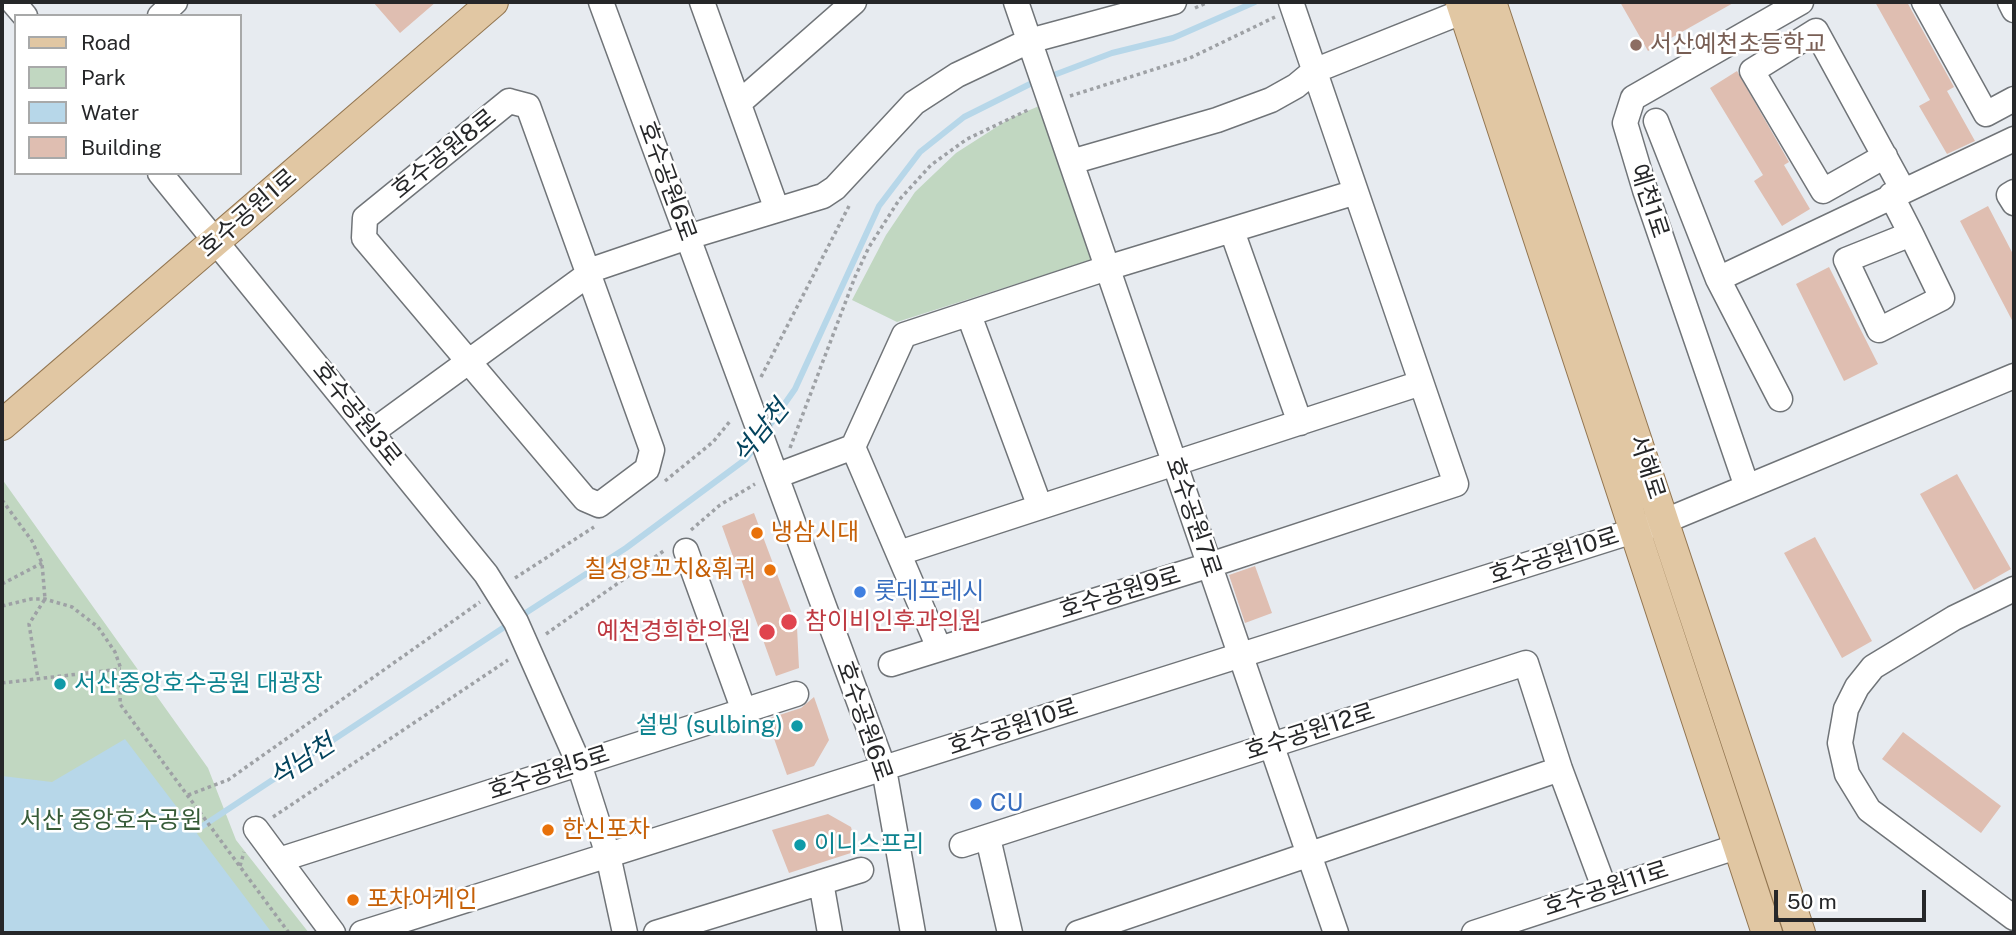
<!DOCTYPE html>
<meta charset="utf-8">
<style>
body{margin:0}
#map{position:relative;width:2016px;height:935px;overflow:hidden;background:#e7ebf0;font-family:"Public Sans",sans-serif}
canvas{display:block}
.frame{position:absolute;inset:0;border:4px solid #262729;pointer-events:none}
.legend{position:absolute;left:14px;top:14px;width:228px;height:161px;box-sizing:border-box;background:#fff;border:2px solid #a8a9a9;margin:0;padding:9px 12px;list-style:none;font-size:21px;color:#262729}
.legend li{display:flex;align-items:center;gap:14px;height:35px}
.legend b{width:35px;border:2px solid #a8a9a9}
.scale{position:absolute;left:1774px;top:890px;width:152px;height:32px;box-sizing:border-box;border:4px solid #262729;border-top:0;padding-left:9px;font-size:21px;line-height:24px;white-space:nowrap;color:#262729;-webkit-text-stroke:5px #fff;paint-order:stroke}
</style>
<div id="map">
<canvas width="2016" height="935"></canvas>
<div class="frame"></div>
<ul class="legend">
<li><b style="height:9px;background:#e1c7a3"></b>Road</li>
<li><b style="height:19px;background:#c1d7c1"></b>Park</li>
<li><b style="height:19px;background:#b7d7e9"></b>Water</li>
<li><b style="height:19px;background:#dfbeb1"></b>Building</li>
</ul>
<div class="scale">50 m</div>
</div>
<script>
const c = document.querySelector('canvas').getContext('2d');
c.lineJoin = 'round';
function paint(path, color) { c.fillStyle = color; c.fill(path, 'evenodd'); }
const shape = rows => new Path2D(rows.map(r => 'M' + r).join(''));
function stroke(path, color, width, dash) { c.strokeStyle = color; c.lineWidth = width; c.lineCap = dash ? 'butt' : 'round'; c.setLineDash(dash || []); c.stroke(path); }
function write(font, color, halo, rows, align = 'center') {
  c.font = font + ' "Public Sans","Noto Sans KR",sans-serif'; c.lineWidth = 5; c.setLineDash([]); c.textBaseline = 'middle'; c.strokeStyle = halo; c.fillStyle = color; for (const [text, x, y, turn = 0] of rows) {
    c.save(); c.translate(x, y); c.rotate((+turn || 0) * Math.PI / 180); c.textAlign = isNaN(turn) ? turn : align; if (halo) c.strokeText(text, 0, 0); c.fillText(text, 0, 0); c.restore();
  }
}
const green = shape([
 [1039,106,1091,260,897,322,852,300,886,235,915,192,956,153,1009,119],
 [2,479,208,768,236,840,309,933,2,933]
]);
const water = shape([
 [125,739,195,831,272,933,2,933,2,776,52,782]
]);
const stream = shape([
 [1046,78,1112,53,1173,38,1255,2],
 [767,429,795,389,879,206,920,152,964,117,1036,81],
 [521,616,626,548,746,459,757,444],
 [195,831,512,622]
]);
const building = shape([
 [373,2,436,2,400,33],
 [1620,2,1735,2,1648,51],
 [1875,2,1907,2,1954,87,1947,91,1975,141,1947,154,1919,106,1930,100],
 [1737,71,1789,162,1784,165,1810,209,1782,226,1754,181,1763,175,1710,88],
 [1988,206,2014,256,2014,324,1960,221],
 [1829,267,1878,364,1844,381,1796,284],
 [1957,474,2011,569,1974,590,1920,494],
 [754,513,797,627,799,668,776,676,722,526],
 [1815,537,1872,641,1842,658,1784,553],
 [1255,566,1272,613,1245,623,1229,575],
 [814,697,829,740,814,766,787,775,767,719,801,708],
 [1903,732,2001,806,1981,833,1882,759],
 [828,814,851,827,857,851,789,873,772,830]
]);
const path = shape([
 [1195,8,1208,2],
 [1070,96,1190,58,1275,17],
 [761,377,849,206],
 [790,448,855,277,869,247,899,200,931,165,967,139,1030,109],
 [665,481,713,442,731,420],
 [2,500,32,541,42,563,45,599,29,624,38,679],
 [691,530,720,505,755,484],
 [515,578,594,527],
 [2,584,42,563],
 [2,606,31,599,45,599,72,607,98,627,115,652,121,669,120,704,289,933],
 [546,634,665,550],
 [2,683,121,669],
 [188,795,228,780,480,602],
 [273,817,508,660],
 [240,866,244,852]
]);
const minor = shape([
 [13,2,25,16],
 [601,2,884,769,913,933],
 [702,2,777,210],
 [1016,2,1336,933],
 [1924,2,1986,114,2014,99],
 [2010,2,2014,10],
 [160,16,175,2],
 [509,101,528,106,652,450,647,469,599,505,585,499,364,238,365,218,509,101],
 [739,103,854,2],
 [1656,121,1718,279,1780,399],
 [1885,156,1823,191,1752,71,1816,31,1903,190],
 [1071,162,1217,120,1271,100,1296,86,1314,71,1464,11],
 [160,173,486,574,516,622,579,764,608,855,625,933],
 [2014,192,2009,195,2014,203],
 [1891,195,1911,234,1942,298,1879,330,1846,260,1911,234],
 [1232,231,1300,423],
 [1718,279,2014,139],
 [969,315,1040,507],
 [372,432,597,268,688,237,823,196,835,188,914,103,957,75,1029,41,1174,2],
 [853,447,939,648],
 [776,476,853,447,904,335,1107,268,1356,192],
 [1747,487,1645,190,1625,123,1633,98,1801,2],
 [686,551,744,711],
 [899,553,1421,383],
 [2014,589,1954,618,1873,667,1857,687,1846,709,1840,743,1847,774,1869,810,2014,918],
 [891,664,1210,565,1456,484,1291,2],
 [256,829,333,933],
 [988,838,1010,933],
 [962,845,1526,663,1560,769,1605,890],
 [279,860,796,694],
 [821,882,830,933],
 [362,933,1665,521,2014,376],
 [656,933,861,870],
 [1078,933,1560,769],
 [1474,933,1739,846]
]);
const major = shape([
 [1461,2,1767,933],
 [1491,2,1800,933],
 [2,425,493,2]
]);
const markers = [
 [1636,45,7,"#8d6e63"],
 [757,533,7,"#e8710a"],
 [770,570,7,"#e8710a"],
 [860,592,7,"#3f7fe0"],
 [789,622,9,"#e0444e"],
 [767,632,9,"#e0444e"],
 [60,684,7,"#0f9aa8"],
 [797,726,7,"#0f9aa8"],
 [976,804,7,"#3f7fe0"],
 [548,830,7,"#e8710a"],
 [800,845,7,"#0f9aa8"],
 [353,900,7,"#e8710a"]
];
const educationNames = [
 ["서산예천초등학교",1650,45]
];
const streetNames = [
 ["호수공원8로",444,154,-39],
 ["호수공원6로",667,181,70],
 ["예천1로",1649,201,72],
 ["호수공원1로",248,213,-41],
 ["호수공원3로",357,414,51],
 ["서해로",1647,467,72],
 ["호수공원7로",1193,517,71],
 ["호수공원10로",1554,556,-18],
 ["호수공원9로",1120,593,-17],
 ["호수공원6로",864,721,71],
 ["호수공원10로",1013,727,-18],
 ["호수공원12로",1310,732,-18],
 ["호수공원5로",549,773,-18],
 ["호수공원11로",1606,889,-18]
];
const foodNames = [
 ["냉삼시대",771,533],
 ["칠성양꼬치&훠궈",756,570,"right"],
 ["한신포차",562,830],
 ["포차어게인",367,900]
];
const shopNames = [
 ["롯데프레시",874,592],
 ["CU",990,804]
];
const healthNames = [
 ["참이비인후과의원",805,622],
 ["예천경희한의원",751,632,"right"]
];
const cultureNames = [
 ["서산중앙호수공원 대광장",74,684],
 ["설빙 (sulbing)",783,726,"right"],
 ["이니스프리",814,845]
];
const parkNames = [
 ["서산 중앙호수공원",111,821]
];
const waterNames = [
 ["석남천",761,432,-51],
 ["석남천",302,761,-33]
];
paint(green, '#c1d7c1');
paint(water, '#b7d7e9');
stroke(stream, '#b7d7e9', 6);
paint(building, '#dfbeb1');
stroke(minor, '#707478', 27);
stroke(major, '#937651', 32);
stroke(path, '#9ea1a5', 3.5, [3.5, 3.5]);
stroke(minor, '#fff', 24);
stroke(major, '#e1c7a3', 30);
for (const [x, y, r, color] of markers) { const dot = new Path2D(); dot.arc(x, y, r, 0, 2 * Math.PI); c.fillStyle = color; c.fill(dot); stroke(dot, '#fff', 2.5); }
write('24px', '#785e54', '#fff', educationNames, 'left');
write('24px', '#262729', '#fff', streetNames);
write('24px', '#c56008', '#fff', foodNames, 'left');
write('24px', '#366cbe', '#fff', shopNames, 'left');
write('24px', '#be3a42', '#fff', healthNames, 'left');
write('24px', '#0d838f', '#fff', cultureNames, 'left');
write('24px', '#365b37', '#fff', parkNames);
write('italic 26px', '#03435d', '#fff', waterNames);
</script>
